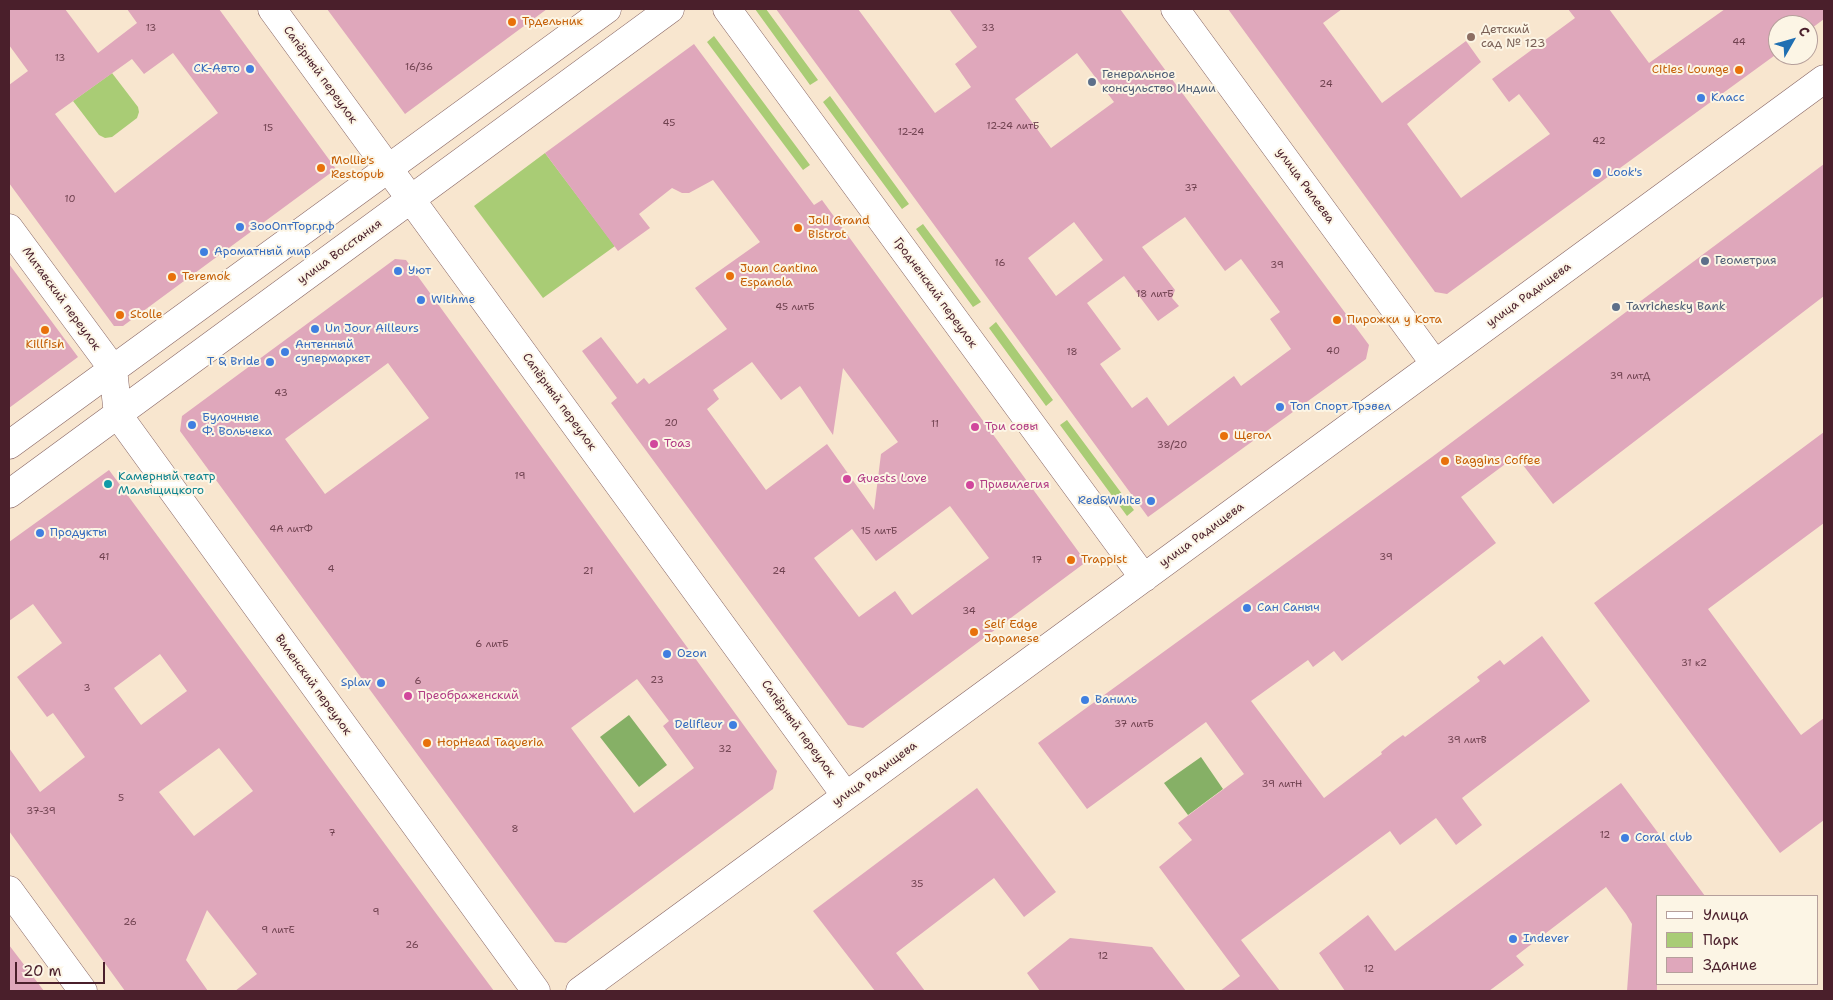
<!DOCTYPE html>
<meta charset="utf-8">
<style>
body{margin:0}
#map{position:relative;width:1833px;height:1000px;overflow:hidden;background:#f8e6cf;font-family:"Shantell Sans",sans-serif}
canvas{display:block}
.frame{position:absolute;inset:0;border:10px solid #4a1f2b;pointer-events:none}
.legend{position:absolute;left:1656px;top:895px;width:162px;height:90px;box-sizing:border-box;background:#fcf5e5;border:1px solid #b59f9b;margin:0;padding:6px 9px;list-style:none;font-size:15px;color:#4a1f2b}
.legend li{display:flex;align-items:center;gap:10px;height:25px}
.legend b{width:25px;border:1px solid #b59f9b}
.north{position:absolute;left:1768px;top:15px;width:50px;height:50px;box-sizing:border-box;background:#fcf5e5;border:1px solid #b59f9b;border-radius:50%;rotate:52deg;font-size:14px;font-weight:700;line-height:20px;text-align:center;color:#4a1f2b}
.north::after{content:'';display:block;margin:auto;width:18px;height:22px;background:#1f6fb2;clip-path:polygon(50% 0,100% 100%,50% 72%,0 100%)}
.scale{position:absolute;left:15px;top:962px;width:90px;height:22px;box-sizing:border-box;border:2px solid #4a1f2b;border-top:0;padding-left:6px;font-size:15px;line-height:18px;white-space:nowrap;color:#4a1f2b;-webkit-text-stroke:4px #fcf5e5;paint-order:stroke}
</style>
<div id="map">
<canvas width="1833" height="1000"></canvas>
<div class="frame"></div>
<ul class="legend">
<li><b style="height:6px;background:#fff"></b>Улица</li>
<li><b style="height:14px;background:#a9cc75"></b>Парк</li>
<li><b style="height:14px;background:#dfa7bb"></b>Здание</li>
</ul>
<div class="north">С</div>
<div class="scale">20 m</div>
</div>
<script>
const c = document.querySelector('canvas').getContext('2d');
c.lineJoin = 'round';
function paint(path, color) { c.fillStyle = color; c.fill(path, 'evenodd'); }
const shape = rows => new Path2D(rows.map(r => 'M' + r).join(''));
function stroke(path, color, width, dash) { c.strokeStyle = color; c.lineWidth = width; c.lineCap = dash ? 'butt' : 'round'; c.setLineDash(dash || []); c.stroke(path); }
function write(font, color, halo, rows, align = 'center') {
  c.font = font + ' "Shantell Sans",sans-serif'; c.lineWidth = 4; c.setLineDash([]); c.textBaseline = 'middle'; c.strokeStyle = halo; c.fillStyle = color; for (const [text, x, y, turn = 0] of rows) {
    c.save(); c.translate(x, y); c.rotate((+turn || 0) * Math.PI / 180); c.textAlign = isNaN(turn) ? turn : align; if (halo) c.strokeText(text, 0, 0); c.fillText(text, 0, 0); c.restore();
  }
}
const green = shape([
 [755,9,766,9,818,80,810,85],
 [714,36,810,165,803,170,707,42],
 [112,73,138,107,139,112,137,118,112,137,105,138,99,135,73,101],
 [830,96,909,204,902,209,823,102],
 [545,153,615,246,543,298,474,206],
 [923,224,981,302,973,307,916,229],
 [996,322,1053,400,1046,406,989,328],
 [1067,420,1134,510,1127,516,1060,425]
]);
const forest = shape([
 [629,715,667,765,639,787,600,737],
 [1201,757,1223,789,1188,815,1164,783]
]);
const building = shape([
 [9,9,65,9,98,53,137,23,127,9,219,9,336,169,123,326,114,326,9,183,9,85,28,71,9,45],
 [173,53,218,113,115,193,55,114,132,59,144,74],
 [327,9,547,9,405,114],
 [776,9,858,9,935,113,971,87,955,64,977,47,949,9,1120,9,1369,345,1366,359,1148,517],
 [1077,53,1114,102,1051,148,1015,99],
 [1185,217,1225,271,1241,259,1280,312,1270,319,1291,349,1241,386,1234,376,1168,426,1147,397,1132,408,1100,364,1121,349,1087,303,1124,276,1158,321,1179,306,1172,298,1175,290,1142,247],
 [1074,222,1103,260,1056,296,1028,258],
 [1228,9,1342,9,1323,23,1382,103,1466,41,1481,62,1407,124,1461,198,1550,134,1519,94,1509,102,1492,79,1575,18,1568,9,1609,9,1649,63,1725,9,1824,9,1824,19,1808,31,1808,25,1778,25,1778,53,1447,294,1435,292],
 [694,44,814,205,822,200,1086,562,863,728,848,725,611,403,617,398,582,351,601,337,637,384,644,378,649,384,727,329,695,288,760,242,713,180,689,193,682,193,672,188,639,214,650,228,618,251,545,153],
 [752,362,781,400,800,386,833,435,843,368,898,442,881,454,874,510,827,444,766,490,707,409,719,399,713,390],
 [950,506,989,558,912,615,895,591,859,617,814,558,852,529,876,561],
 [1824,164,1824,296,1553,504,1516,456,1461,497,1496,543,1342,661,1334,651,1313,667,1308,660,1251,701,1324,798,1382,754,1381,752,1392,743,1403,735,1405,737,1480,681,1477,677,1500,660,1504,665,1542,636,1590,701,1462,798,1482,825,1456,845,1436,818,1400,845,1390,831,1241,940,1280,991,1220,991,1240,976,1159,867,1192,840,1178,823,1244,774,1206,722,1087,809,1038,743,1432,457],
 [395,259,406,260,777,771,773,789,566,943,555,942,180,431,182,416],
 [388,363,429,418,325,494,285,439],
 [637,679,669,721,663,726,694,768,634,813,571,728],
 [9,264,78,357,9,408],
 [1824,432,1824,523,1708,609,1801,735,1824,718,1824,820,1780,853,1594,603],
 [109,470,438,916,494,991,235,991,257,974,207,910,186,960,208,991,125,991,9,831,9,748,40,792,85,757,53,713,47,717,17,677,62,643,33,604,9,621,9,542],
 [160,654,187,691,141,725,114,688],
 [219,748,253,791,194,836,159,792],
 [1621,783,1705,896,1657,896,1657,991,1627,991,1632,924,1626,914,1606,887,1516,956,1524,965,1489,991,1345,991,1319,953,1368,915,1395,951],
 [977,788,1056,892,1024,917,994,878,896,953,925,991,875,991,813,911],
 [1070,938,1152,947,1186,991,1040,991,1027,973],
 [9,945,44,991,9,991]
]);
const minor = shape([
 [272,9,846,796],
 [727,9,1144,578],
 [1175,9,1435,364],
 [9,228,113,369,118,415,536,991],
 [9,445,607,9],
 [9,494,670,9],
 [9,890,83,991],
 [580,991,1824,79]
]);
const markers = [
 [512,22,5,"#e8710a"],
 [1471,37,5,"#8d6e63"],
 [250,69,5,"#3f7fe0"],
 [1739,70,5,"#e8710a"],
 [1092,82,5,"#5c6f8a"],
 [1701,98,5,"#3f7fe0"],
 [321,168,5,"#e8710a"],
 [1597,173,5,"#3f7fe0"],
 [240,227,5,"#3f7fe0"],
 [798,228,5,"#e8710a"],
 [204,252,5,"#3f7fe0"],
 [1705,261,5,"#5c6f8a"],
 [398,271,5,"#3f7fe0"],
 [730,276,5,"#e8710a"],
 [172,277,5,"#e8710a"],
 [421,300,5,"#3f7fe0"],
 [1616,307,5,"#5c6f8a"],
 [120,315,5,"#e8710a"],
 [1337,320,5,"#e8710a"],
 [315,329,5,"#3f7fe0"],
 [45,330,5,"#e8710a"],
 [285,352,5,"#3f7fe0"],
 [270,362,5,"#3f7fe0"],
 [1280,407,5,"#3f7fe0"],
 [192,425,5,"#3f7fe0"],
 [975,427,5,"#d1479c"],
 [1224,436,5,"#e8710a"],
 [654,444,5,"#d1479c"],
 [1445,461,5,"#e8710a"],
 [847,479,5,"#d1479c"],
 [108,484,5,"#0f9aa8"],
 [970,485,5,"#d1479c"],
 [1151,501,5,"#3f7fe0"],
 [40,533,5,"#3f7fe0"],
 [1071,560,5,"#e8710a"],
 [1247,608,5,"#3f7fe0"],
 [974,632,5,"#e8710a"],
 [667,654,5,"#3f7fe0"],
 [381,683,5,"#3f7fe0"],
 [408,696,5,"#d1479c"],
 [1085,700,5,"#3f7fe0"],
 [733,725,5,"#3f7fe0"],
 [427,743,5,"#e8710a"],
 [1625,838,5,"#3f7fe0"],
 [1513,939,5,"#3f7fe0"]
];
const numberNames = [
 ["13",151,28],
 ["33",988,28],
 ["44",1739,42],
 ["13",60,58],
 ["16/36",419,67],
 ["24",1326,84],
 ["45",669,123],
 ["12-24 литБ",1013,126],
 ["15",268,128],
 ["12-24",911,132],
 ["42",1599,141],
 ["37",1191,188],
 ["10",70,199],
 ["16",1000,263],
 ["39",1277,265],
 ["18 литБ",1155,294],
 ["45 литБ",795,307],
 ["40",1333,351],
 ["18",1072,352],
 ["39 литД",1630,376],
 ["43",281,393],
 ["20",671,423],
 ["11",935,424],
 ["38/20",1172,445],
 ["19",520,476],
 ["4А литФ",291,529],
 ["15 литБ",879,531],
 ["41",104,557],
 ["39",1386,557],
 ["17",1037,560],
 ["4",331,569],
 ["21",588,571],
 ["24",779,571],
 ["34",969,611],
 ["6 литБ",492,644],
 ["31 к2",1694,663],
 ["23",657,680],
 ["6",418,681],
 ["3",87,688],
 ["37 литБ",1134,724],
 ["39 литВ",1467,740],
 ["32",725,749],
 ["39 литН",1282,784],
 ["5",121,798],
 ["37-39",41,811],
 ["8",515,829],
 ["7",332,833],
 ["12",1605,835],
 ["35",917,884],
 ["9",376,912],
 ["26",130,922],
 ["9 литЕ",278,930],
 ["26",412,945],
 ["12",1103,956],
 ["12",1369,969]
];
const foodNames = [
 ["Трдельник",522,22],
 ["Cities Lounge",1729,70,"right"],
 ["Mollie's",331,161],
 ["Restopub",331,175],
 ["Joli Grand",808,221],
 ["Bistrot",808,235],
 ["Juan Cantina",740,269],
 ["Espanola",740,283],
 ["Teremok",182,277],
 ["Stolle",130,315],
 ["Пирожки у Кота",1347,320],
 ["Killfish",45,345,"center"],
 ["Щегол",1234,436],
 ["Baggins Coffee",1455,461],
 ["Trappist",1081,560],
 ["Self Edge",984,625],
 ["Japanese",984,639],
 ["HopHead Taqueria",437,743]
];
const educationNames = [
 ["Детский",1481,30],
 ["сад № 123",1481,44]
];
const shopNames = [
 ["СК-Авто",240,69,"right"],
 ["Класс",1711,98],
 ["Look's",1607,173],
 ["ЗооОптТорг.рф",250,227],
 ["Ароматный мир",214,252],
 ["Уют",408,271],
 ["Withme",431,300],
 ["Un Jour Ailleurs",325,329],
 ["Антенный",295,345],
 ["супермаркет",295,359],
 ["T & Bride",260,362,"right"],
 ["Топ Спорт Трэвел",1290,407],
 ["Булочные",202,418],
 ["Ф. Вольчека",202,432],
 ["Red&White",1141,501,"right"],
 ["Продукты",50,533],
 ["Сан Саныч",1257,608],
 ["Ozon",677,654],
 ["Splav",371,683,"right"],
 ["Ваниль",1095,700],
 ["Delifleur",723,725,"right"],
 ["Coral club",1635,838],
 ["Indever",1523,939]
];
const streetNames = [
 ["Сапёрный переулок",320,75,54],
 ["улица Рылеева",1305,186,54],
 ["улица Восстания",340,252,-36],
 ["Гродненский переулок",935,293,54],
 ["улица Радищева",1529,295,-36],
 ["Митавский переулок",61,299,54],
 ["Сапёрный переулок",559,402,54],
 ["улица Радищева",1202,535,-36],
 ["Виленский переулок",313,685,54],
 ["Сапёрный переулок",798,729,54],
 ["улица Радищева",875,774,-36]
];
const serviceNames = [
 ["Генеральное",1102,75],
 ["консульство Индии",1102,89],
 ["Геометрия",1715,261],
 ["Tavrichesky Bank",1626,307]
];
const hotelNames = [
 ["Три совы",985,427],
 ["Тоаз",664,444],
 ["Guests Love",857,479],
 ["Привилегия",980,485],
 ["Преображенский",418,696]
];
const cultureNames = [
 ["Камерный театр",118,477],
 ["Малыщицкого",118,491]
];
paint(green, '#a9cc75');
paint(forest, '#86b066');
paint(building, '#dfa7bb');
stroke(minor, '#876564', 29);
stroke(minor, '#fff', 28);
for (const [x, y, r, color] of markers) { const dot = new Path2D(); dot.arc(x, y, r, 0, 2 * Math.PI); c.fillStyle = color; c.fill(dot); stroke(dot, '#fcf5e5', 2); }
write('10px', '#6f414f', null, numberNames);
write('12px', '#c56008', '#fcf5e5', foodNames, 'left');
write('12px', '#785e54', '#fcf5e5', educationNames, 'left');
write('12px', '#366cbe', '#fcf5e5', shopNames, 'left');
write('12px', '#4a1f2b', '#fcf5e5', streetNames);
write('12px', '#4e5e75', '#fcf5e5', serviceNames, 'left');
write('12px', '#b23c85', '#fcf5e5', hotelNames, 'left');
write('12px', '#0d838f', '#fcf5e5', cultureNames, 'left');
</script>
